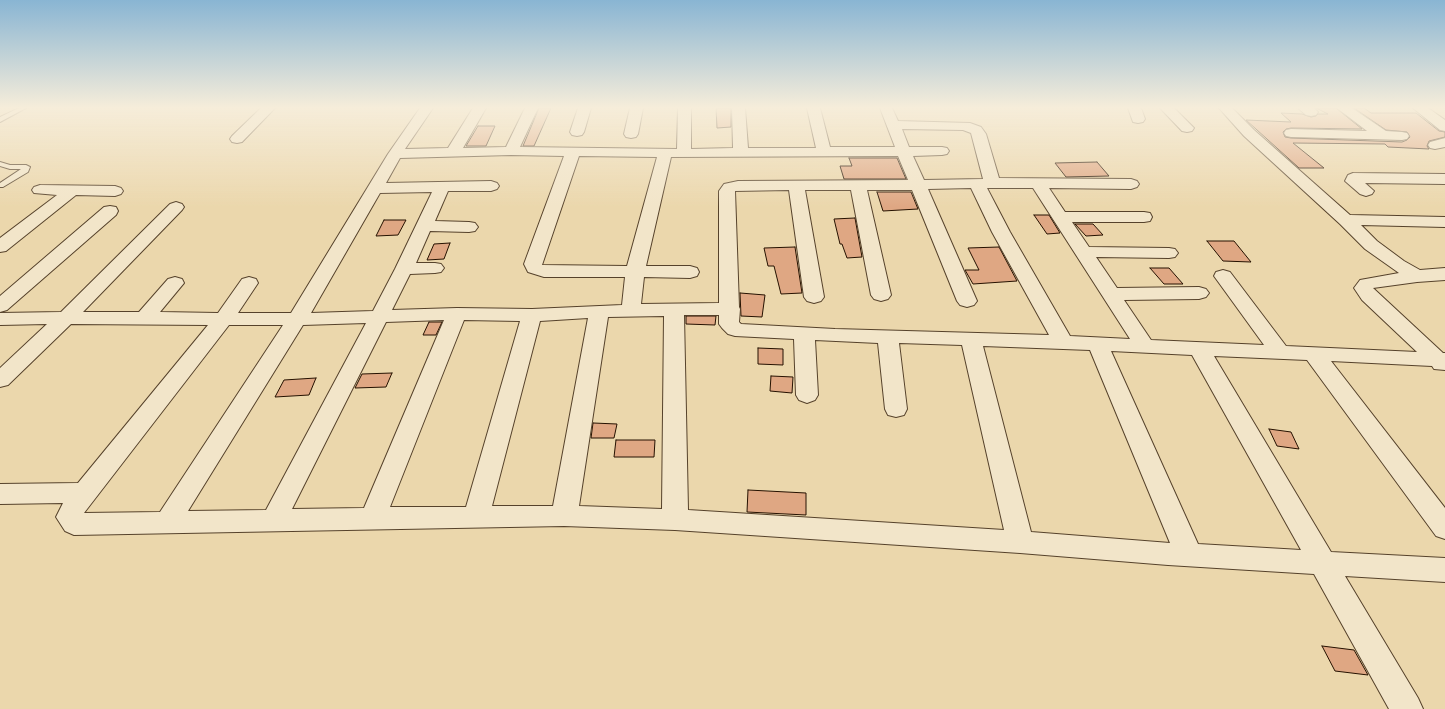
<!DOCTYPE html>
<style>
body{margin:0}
canvas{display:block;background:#ebd7ac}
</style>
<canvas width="1445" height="709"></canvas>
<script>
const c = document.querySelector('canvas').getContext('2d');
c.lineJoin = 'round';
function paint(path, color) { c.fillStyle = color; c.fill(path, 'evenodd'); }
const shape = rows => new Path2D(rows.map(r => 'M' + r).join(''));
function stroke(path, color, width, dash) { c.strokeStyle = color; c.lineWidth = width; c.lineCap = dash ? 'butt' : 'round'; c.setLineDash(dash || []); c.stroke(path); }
const building = shape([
 [539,108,551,108,534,146,523,146,539,108],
 [716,108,731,108,731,127,717,128,716,108],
 [1316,108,1336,108,1362,129,1291,128,1286,129,1283,132,1285,137,1291,138,1402,142,1407,140,1410,137,1407,132,1386,130,1354,108,1364,108,1371,113,1416,113,1439,131,1445,132,1445,137,1429,141,1427,146,1429,149,1388,147,1385,144,1293,143,1324,168,1299,168,1246,120,1291,122,1281,113,1302,114,1311,117,1316,116,1318,114,1328,114,1316,108],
 [478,126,495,126,486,146,466,146,478,126],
 [849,158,897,158,906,179,844,179,840,166,852,166,849,158],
 [1097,162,1109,176,1066,177,1055,163,1097,162],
 [877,192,911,192,918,209,883,211,877,192],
 [1034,215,1049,215,1060,233,1047,234,1034,215],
 [855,218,862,257,847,258,842,244,840,244,834,219,855,218],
 [384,220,406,220,398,235,376,236,384,220],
 [1075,224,1093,224,1103,235,1086,236,1075,224],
 [1207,241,1234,241,1251,262,1223,261,1207,241],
 [450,243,444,259,427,260,434,244,450,243],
 [795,247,802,293,781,294,774,266,768,266,764,248,795,247],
 [999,247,1017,281,973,284,965,270,979,270,968,248,999,247],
 [1150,268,1169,268,1183,284,1164,284,1150,268],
 [740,293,765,295,762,317,741,316,740,293],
 [686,316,716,316,715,325,686,324,686,316],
 [429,322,442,322,436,335,423,335,429,322],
 [758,348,783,349,783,365,758,364,758,348],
 [392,373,386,387,355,388,362,374,392,373],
 [771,376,793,377,792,393,770,391,771,376],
 [316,378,309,395,275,397,284,380,316,378],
 [593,423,617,424,614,438,591,438,593,423],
 [1269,429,1291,432,1299,449,1277,446,1269,429],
 [616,440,655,440,654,457,614,457,616,440],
 [748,490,806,493,806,515,747,512,748,490],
 [1322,646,1354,650,1368,675,1335,671,1322,646]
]);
const service = shape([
 [19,108,26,108,0,122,0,117,19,108],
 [0,162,10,165,26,165,30,167,28,172,3,187,0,187,0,183,21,169,10,169,0,166,0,162]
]);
const minor = shape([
 [261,108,275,108,242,142,237,143,232,142,230,139,232,136,261,108],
 [420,108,433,108,405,149,448,148,473,108,486,108,463,148,506,147,525,108,538,108,520,147,677,149,678,108,691,108,691,149,733,148,732,108,745,108,748,148,816,148,807,108,820,108,830,147,895,147,880,108,892,108,898,121,970,123,981,127,986,134,999,178,1131,179,1137,181,1139,184,1137,187,1131,189,1049,188,1065,212,1144,212,1150,213,1152,217,1150,221,1144,222,1072,222,1089,247,1169,248,1175,249,1178,253,1175,257,1169,258,1096,257,1117,288,1199,287,1206,289,1209,293,1206,297,1199,299,1124,300,1151,340,1264,345,1214,276,1216,272,1223,270,1230,272,1286,346,1417,352,1362,300,1354,288,1360,280,1399,273,1365,249,1340,224,1244,136,1219,108,1232,108,1254,130,1350,215,1445,217,1445,227,1361,225,1377,241,1404,261,1420,270,1445,268,1445,280,1417,282,1373,288,1443,353,1445,353,1445,370,1434,369,1432,366,1331,361,1445,508,1445,539,1436,536,1307,360,1214,356,1331,552,1445,558,1445,582,1345,576,1418,698,1423,709,1389,709,1314,574,1168,565,1020,553,675,530,564,526,74,535,65,531,56,517,63,503,0,504,0,484,78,483,208,325,71,324,8,385,0,387,0,368,47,324,0,325,0,313,61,312,170,204,176,202,182,204,184,207,182,210,83,312,139,312,168,279,175,277,182,279,184,283,160,312,218,313,242,279,249,277,256,279,258,283,238,313,291,313,388,154,420,108],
 [902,129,963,130,971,133,983,179,924,180,913,156,942,155,947,154,949,151,947,148,942,147,909,147,902,129],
 [511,155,564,156,524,264,528,272,544,277,625,277,622,305,532,309,457,308,392,310,410,274,435,273,441,272,444,268,441,264,435,263,416,263,430,231,469,232,475,231,478,227,475,223,469,222,435,221,448,191,491,191,497,189,499,186,497,183,491,181,386,183,400,158,511,155],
 [579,156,657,157,627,266,542,265,579,156],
 [898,156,908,180,738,181,724,184,719,191,719,303,641,304,644,277,690,278,697,276,699,272,697,268,690,266,646,266,671,157,898,156],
 [971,188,992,232,1049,335,835,329,741,324,739,322,740,309,739,307,735,191,789,190,804,297,807,301,814,303,821,301,824,297,805,190,851,190,871,295,874,299,881,301,888,299,891,295,867,190,912,190,957,301,960,305,967,307,974,305,977,301,928,189,971,188],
 [987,188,1033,188,1130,339,1070,336,1010,232,987,188],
 [432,192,395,269,373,311,311,313,380,193,432,192],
 [684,315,719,315,719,324,722,328,728,334,735,336,794,339,796,395,799,400,807,403,815,400,818,395,815,340,878,343,885,409,888,415,896,417,904,415,907,409,899,343,962,345,1004,530,688,510,684,315],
 [664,316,662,509,579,506,608,317,664,316],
 [588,318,553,506,492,506,540,321,588,318],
 [444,320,364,508,292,509,386,322,444,320],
 [464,320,520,321,466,507,390,507,464,320],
 [366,323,266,510,188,511,303,325,366,323],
 [229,325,283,325,160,512,84,513,229,325],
 [983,346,1090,350,1170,543,1031,532,983,346],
 [1111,351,1192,355,1301,550,1198,544,1111,351],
 [578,108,591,108,584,132,582,135,577,136,572,135,570,132,578,108],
 [630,108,643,108,638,134,636,137,631,138,626,137,624,134,630,108],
 [1128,108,1141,108,1145,119,1143,122,1138,123,1133,122,1128,108],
 [1160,108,1174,108,1194,128,1192,131,1187,132,1182,131,1160,108],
 [1298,108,1314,108,1318,112,1316,115,1311,116,1306,115,1298,108],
 [1337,108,1352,108,1386,131,1402,132,1407,133,1409,136,1407,139,1402,140,1291,137,1286,136,1284,133,1286,130,1291,129,1367,131,1337,108],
 [1413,108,1428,108,1445,120,1445,131,1440,130,1413,108],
 [1445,138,1445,147,1435,149,1430,148,1428,145,1430,142,1445,138],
 [1353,173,1445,174,1445,184,1365,183,1374,191,1372,194,1366,196,1360,194,1345,181,1348,175,1353,173],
 [40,185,115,186,121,188,123,191,121,194,115,196,76,195,6,251,0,252,0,238,57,195,34,193,32,190,34,187,40,185],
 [110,206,116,207,118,211,116,215,7,310,0,312,0,296,104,207,110,206]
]);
paint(building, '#dfa783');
stroke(building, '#251100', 1);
stroke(service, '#56422b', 2);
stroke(minor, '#56422b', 2);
paint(service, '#f2e5c9');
paint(minor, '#f2e5c9');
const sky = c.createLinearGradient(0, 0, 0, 207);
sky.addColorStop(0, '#89b5d3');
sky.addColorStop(0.52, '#f6edda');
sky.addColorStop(1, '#f6edda00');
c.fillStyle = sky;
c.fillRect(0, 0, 1445, 207);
</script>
